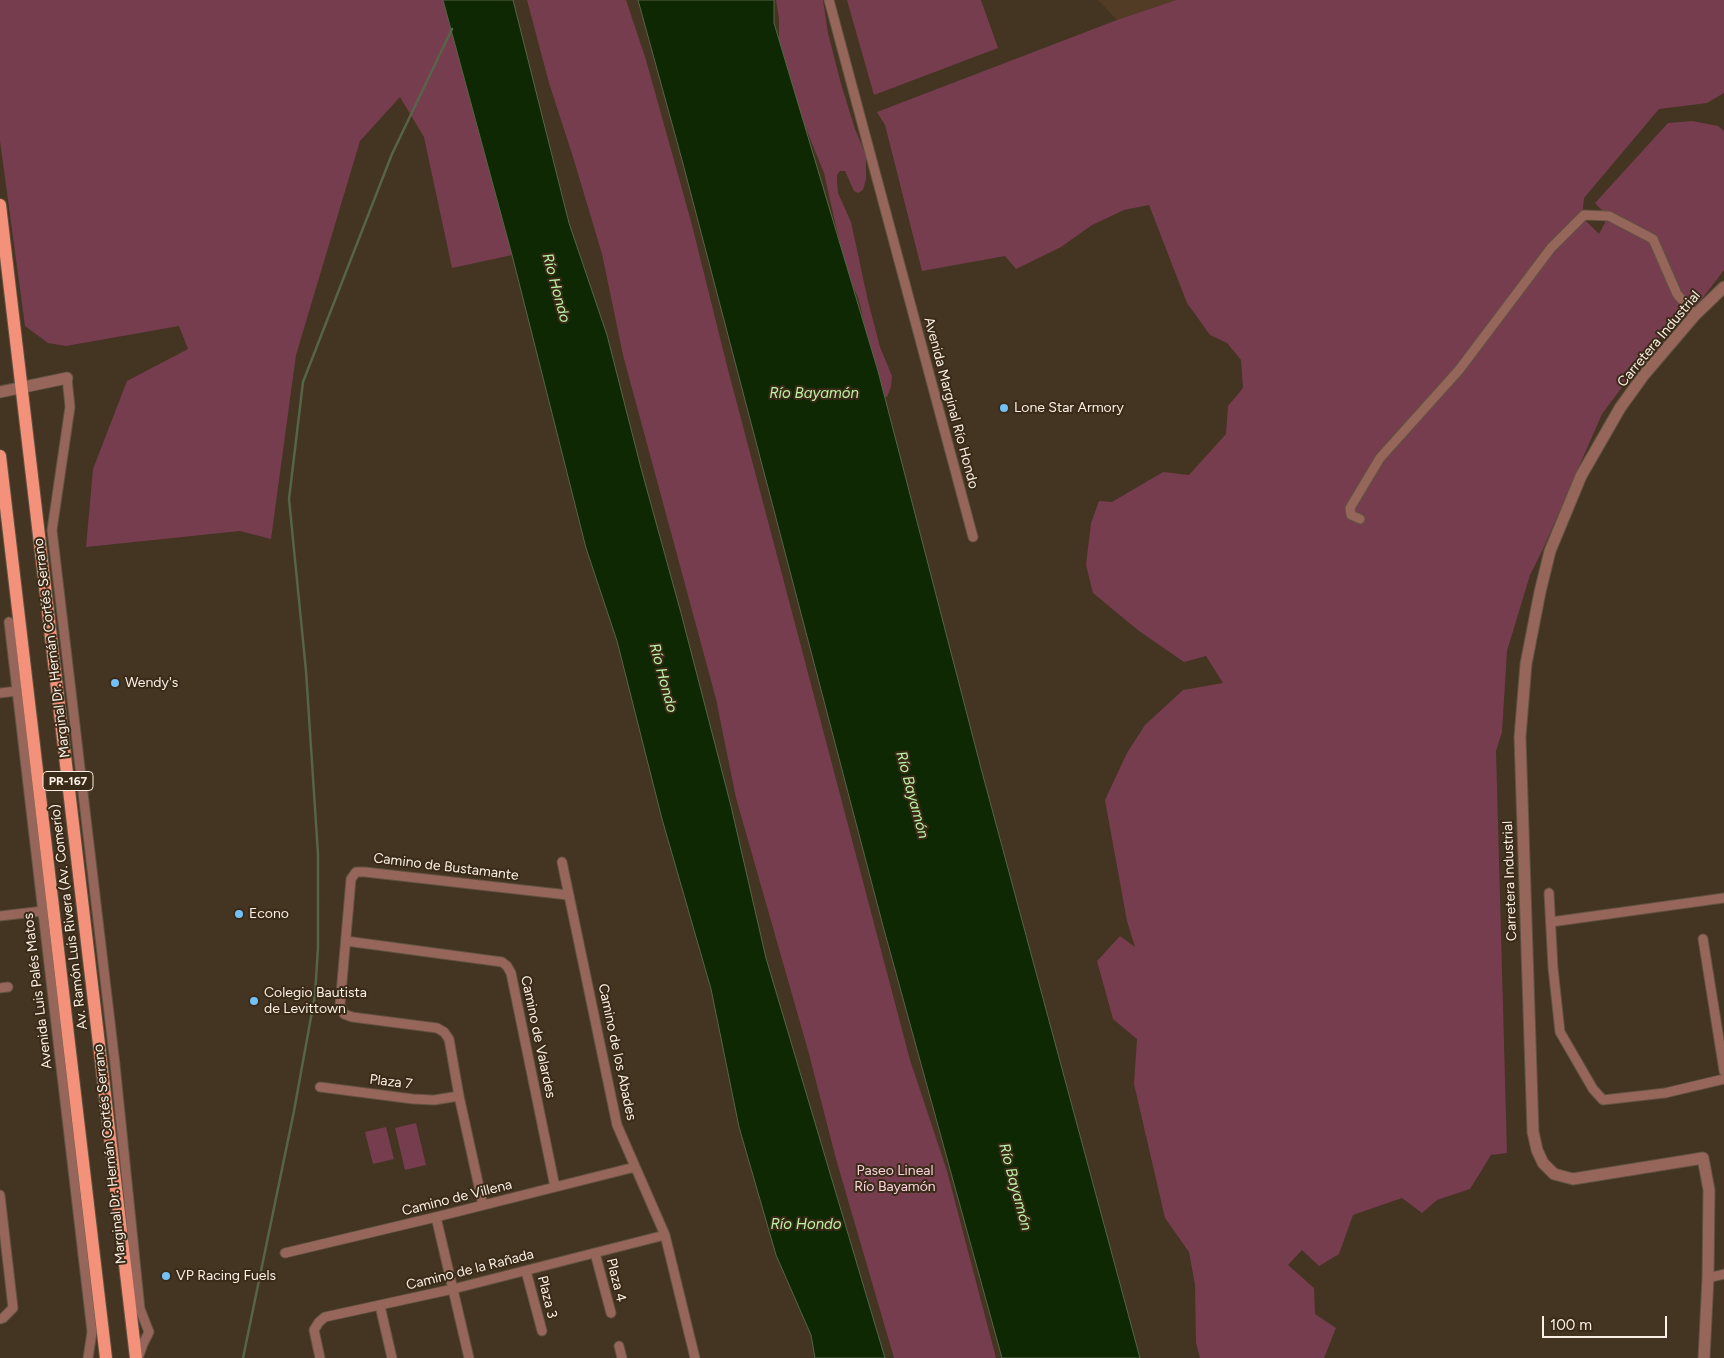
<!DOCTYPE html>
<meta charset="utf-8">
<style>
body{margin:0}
#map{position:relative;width:1724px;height:1358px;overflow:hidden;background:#443422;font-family:Figtree,sans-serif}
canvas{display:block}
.scale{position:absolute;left:1542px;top:1316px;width:125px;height:22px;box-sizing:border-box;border:2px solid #faf0e5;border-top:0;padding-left:6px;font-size:15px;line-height:18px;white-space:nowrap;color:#faf0e5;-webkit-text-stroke:4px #3a2a18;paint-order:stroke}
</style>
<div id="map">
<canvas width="1724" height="1358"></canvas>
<div class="scale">100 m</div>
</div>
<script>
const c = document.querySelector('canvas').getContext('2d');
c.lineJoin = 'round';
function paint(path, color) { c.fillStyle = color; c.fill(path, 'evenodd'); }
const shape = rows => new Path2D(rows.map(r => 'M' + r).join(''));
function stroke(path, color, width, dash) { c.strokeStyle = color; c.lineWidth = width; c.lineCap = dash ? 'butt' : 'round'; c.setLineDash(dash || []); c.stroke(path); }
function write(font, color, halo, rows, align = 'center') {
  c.font = font + ' Figtree,sans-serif'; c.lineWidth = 4; c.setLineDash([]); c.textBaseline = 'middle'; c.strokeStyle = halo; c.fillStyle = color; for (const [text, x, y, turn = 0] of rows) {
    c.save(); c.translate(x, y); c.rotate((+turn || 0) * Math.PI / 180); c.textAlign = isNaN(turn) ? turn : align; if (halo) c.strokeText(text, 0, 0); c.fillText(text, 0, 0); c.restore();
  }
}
const built = shape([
 [1098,0,1176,0,1117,20]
]);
const green = shape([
 [0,0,443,0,512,255,452,268,424,137,400,97,360,141,296,355,271,539,240,531,86,547,93,469,127,381,188,349,179,326,66,346,48,343,25,326,0,141],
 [527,0,626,0,646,60,692,225,726,362,910,1060,947,1171,996,1358,894,1358,836,1159,809,1054,736,798,716,699,623,355,602,254,573,157,549,83],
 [776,0,823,0,828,33,841,84,855,129,866,155,866,179,863,190,858,193,854,191,845,171,840,171,837,175,837,181,838,193,851,222,868,301,880,347,892,376,891,387,887,397,881,396,868,343,861,309,858,297,847,275,824,173,801,116,779,43,779,19],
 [847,0,981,0,998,48,874,95],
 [1176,0,1724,0,1724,93,1707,103,1659,109,1584,198,1582,217,1599,234,1608,217,1595,203,1668,123,1692,121,1718,126,1724,131,1724,270,1695,308,1683,312,1656,342,1602,414,1543,549,1530,575,1507,651,1502,732,1496,751,1507,1153,1491,1155,1470,1189,1437,1200,1422,1213,1402,1198,1353,1215,1339,1254,1319,1266,1302,1250,1288,1265,1314,1288,1315,1314,1336,1328,1324,1358,1200,1358,1196,1343,1195,1285,1189,1252,1165,1218,1134,1084,1137,1039,1113,1019,1097,961,1120,936,1135,947,1127,921,1105,800,1127,753,1145,725,1183,690,1223,683,1206,656,1184,662,1139,631,1093,593,1086,565,1091,523,1099,501,1112,502,1163,472,1189,475,1226,434,1228,406,1243,388,1241,360,1227,343,1210,335,1187,303,1149,205,1124,210,1092,225,1061,247,1016,269,1005,256,922,271,885,125,877,112,1117,20],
 [416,1123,426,1165,405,1170,395,1128],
 [386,1127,394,1159,373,1164,365,1132]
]);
const water = shape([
 [443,0,513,0,569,223,607,335,641,468,681,613,731,806,766,958,885,1358,815,1358,811,1335,776,1255,739,1127,711,989,662,819,617,641,586,548,512,255,443,0],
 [638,0,774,0,774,23,878,371,982,772,1140,1358,1002,1358,883,926,682,160,638,0]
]);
const stream = shape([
 [243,1358,294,1111,315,995,318,947,318,854,306,671,289,499,303,382,392,154,452,29]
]);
const minor = shape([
 [829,0,973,537],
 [67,378,70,407,52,530,115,1064,140,1309,149,1332,143,1344,138,1358],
 [1360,519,1351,515,1350,508,1380,458,1459,370,1551,248,1584,215,1609,216,1653,239,1677,294,1695,315],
 [9,622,92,1332,88,1358],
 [0,693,17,691],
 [562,862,617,1125,665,1235,695,1358],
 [1549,893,1553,968,1560,1032,1593,1089,1603,1100,1665,1093,1724,1079],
 [0,916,43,911],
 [1551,922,1724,898],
 [1703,939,1724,1071],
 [346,941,502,962,507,966,511,973,555,1187],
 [0,988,8,987],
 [320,1087,413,1099,434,1100,459,1096],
 [0,1195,13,1308,3,1318,0,1319],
 [483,1205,459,1096,449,1039,444,1032,437,1028,352,1017,344,1014,340,1005,351,879,356,872,365,872,568,895],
 [436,1217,469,1358],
 [285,1253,436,1217,635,1167],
 [595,1253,611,1313],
 [526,1271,542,1331],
 [1708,1278,1724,1274],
 [380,1306,392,1358],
 [619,1346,622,1358],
 [320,1358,314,1330,319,1322,325,1317,453,1289,665,1235]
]);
const tertiary = shape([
 [0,392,67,378],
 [1704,1358,1708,1278,1709,1190,1703,1158,1573,1179,1554,1174,1543,1163,1537,1150,1533,1132,1520,737,1526,664,1540,592,1550,551,1581,476,1620,408,1643,376,1695,315,1724,287]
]);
const primary = shape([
 [0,205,136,1358],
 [0,456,106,1358]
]);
const markers = [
 [1004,408,5,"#73c0f6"],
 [115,683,5,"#73c0f6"],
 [239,914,5,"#73c0f6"],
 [254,1001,5,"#73c0f6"],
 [166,1276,5,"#73c0f6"]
];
const shields = [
 [68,781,50]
];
const shieldNames = [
 ["PR-167",68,781]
];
const streetNames = [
 ["Carretera Industrial",1659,339,-50],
 ["Avenida Marginal Río Hondo",951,403,75],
 ["Marginal Dr. Hernán Cortés Serrano",52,648,-97],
 ["Camino de Bustamante",446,867,7],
 ["Carretera Industrial",1510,881,-92],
 ["Av. Ramón Luis Rivera (Av. Comerío)",69,917,-97],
 ["Avenida Luis Palés Matos",38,991,-97],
 ["Camino de Valardes",538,1037,78],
 ["Camino de los Abades",617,1052,78],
 ["Plaza 7",391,1082,7],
 ["Marginal Dr. Hernán Cortés Serrano",110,1154,-96],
 ["Camino de Villena",457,1198,-14],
 ["Camino de la Rañada",470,1270,-14],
 ["Plaza 4",616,1280,76],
 ["Plaza 3",547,1297,76]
];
const poiNames = [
 ["Lone Star Armory",1014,408],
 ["Wendy's",125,683],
 ["Econo",249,914],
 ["Colegio Bautista",264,993],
 ["de Levittown",264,1009],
 ["VP Racing Fuels",176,1276]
];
const parkNames = [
 ["Paseo Lineal",895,1171],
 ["Río Bayamón",895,1187]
];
const waterNames = [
 ["Río Hondo",556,288,75],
 ["Río Bayamón",814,394],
 ["Río Hondo",663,678,75],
 ["Río Bayamón",912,795,75],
 ["Río Bayamón",1015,1187,75],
 ["Río Hondo",806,1225]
];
paint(built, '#523c25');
paint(green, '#763d4f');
paint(water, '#0f2804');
stroke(water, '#566448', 1);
stroke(stream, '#566448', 2.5);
stroke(minor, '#615241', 11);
stroke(tertiary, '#615241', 13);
stroke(primary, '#615241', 14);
stroke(minor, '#96665a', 9);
stroke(tertiary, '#96665a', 11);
stroke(primary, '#f3917a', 12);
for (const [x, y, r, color] of markers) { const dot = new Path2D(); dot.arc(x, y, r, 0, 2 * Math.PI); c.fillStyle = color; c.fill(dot); stroke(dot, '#3a2a18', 2); }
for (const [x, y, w] of shields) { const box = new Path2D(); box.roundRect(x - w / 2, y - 9.5, w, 19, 4); c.fillStyle = '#3a2a18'; c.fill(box); stroke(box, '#faf0e5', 1); }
write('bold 12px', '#faf0e5', null, shieldNames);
write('14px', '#faf0e5', '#3a2a18', streetNames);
write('14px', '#faf0e5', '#3a2a18', poiNames, 'left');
write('14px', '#fad3dd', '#3a2a18', parkNames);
write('italic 15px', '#bdf4a8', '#3a2a18', waterNames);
</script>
